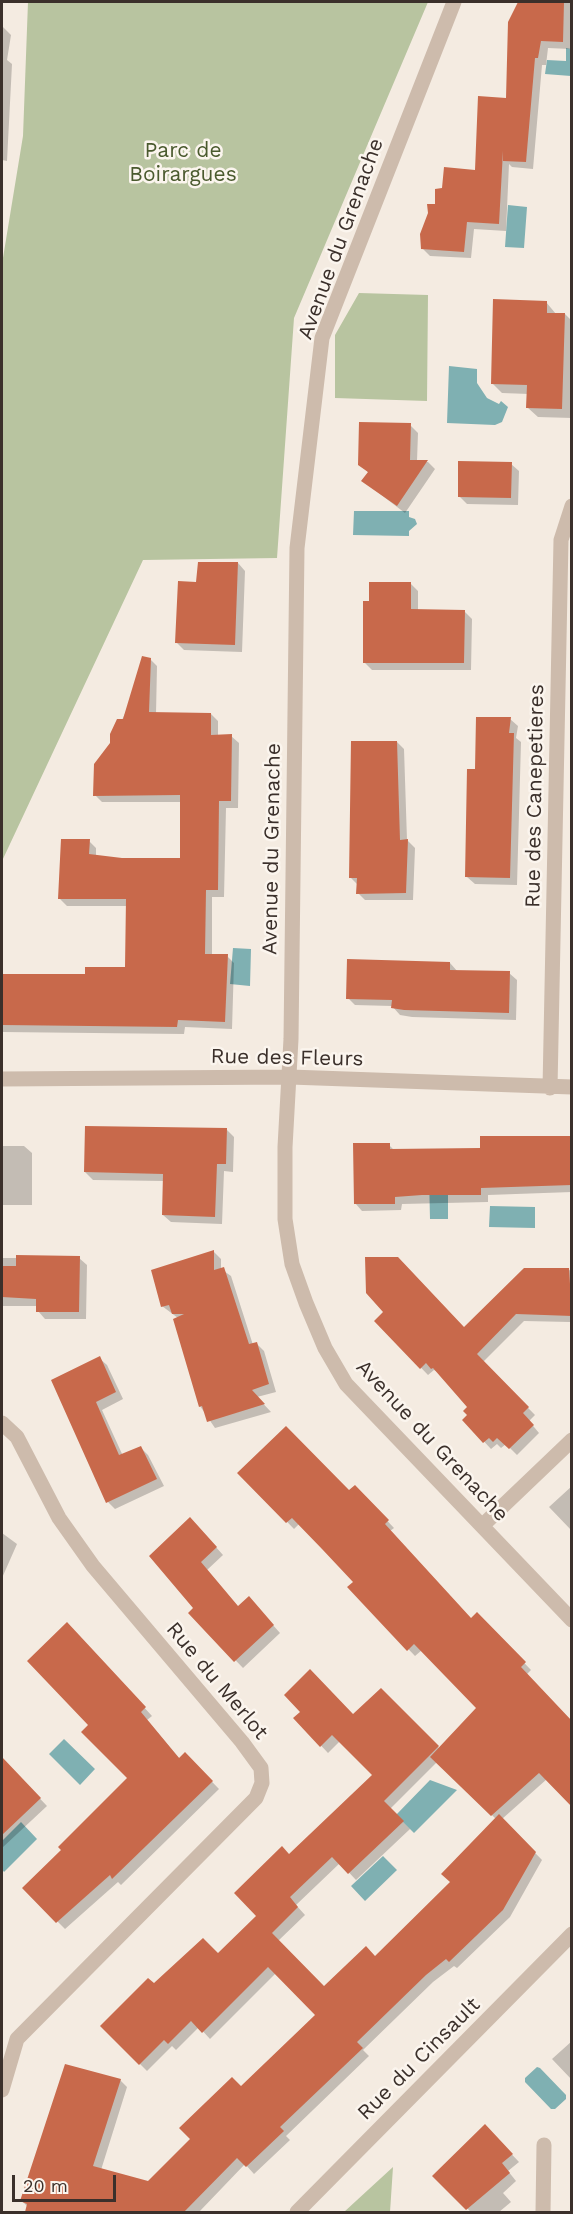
<!DOCTYPE html>
<style>
body{margin:0}
#map{position:relative;width:573px;height:2214px;overflow:hidden;background:#f4ebe1;font-family:"Work Sans",sans-serif}
canvas{display:block}
.frame{position:absolute;inset:0;border:3px solid #3b302b;pointer-events:none}
.scale{position:absolute;left:12px;top:2175px;width:104px;height:27px;box-sizing:border-box;border:3px solid #3b302b;border-top:0;padding-left:8px;font-size:18px;line-height:21px;white-space:nowrap;color:#3b302b;-webkit-text-stroke:4px #fbf5ee;paint-order:stroke}
</style>
<div id="map">
<canvas width="573" height="2214"></canvas>
<div class="frame"></div>
<div class="scale">20 m</div>
</div>
<script>
const c = document.querySelector('canvas').getContext('2d');
c.lineJoin = 'round';
function paint(path, color) { c.fillStyle = color; c.fill(path, 'evenodd'); }
const shape = rows => new Path2D(rows.map(r => 'M' + r).join(''));
function stroke(path, color, width, dash) { c.strokeStyle = color; c.lineWidth = width; c.lineCap = dash ? 'butt' : 'round'; c.setLineDash(dash || []); c.stroke(path); }
function write(font, color, halo, rows, align = 'center') {
  c.font = font + ' "Work Sans",sans-serif'; c.lineWidth = 5; c.setLineDash([]); c.textBaseline = 'middle'; c.strokeStyle = halo; c.fillStyle = color; for (const [text, x, y, turn = 0] of rows) {
    c.save(); c.translate(x, y); c.rotate((+turn || 0) * Math.PI / 180); c.textAlign = isNaN(turn) ? turn : align; if (halo) c.strokeText(text, 0, 0); c.fillText(text, 0, 0); c.restore();
  }
}
const green = shape([
 [28,2,428,2,294,318,277,558,143,560,2,861,2,264,23,136],
 [359,293,428,295,427,401,335,398,335,335],
 [393,2167,390,2212,344,2212]
]);
const water = shape([
 [566,48,571,49,571,76,545,74,547,60,566,61],
 [508,205,527,207,524,248,505,247],
 [449,366,477,369,477,383,487,398,499,404,501,401,508,407,502,422,495,425,447,423],
 [354,511,409,511,409,517,415,519,417,524,409,531,409,536,353,535],
 [233,948,251,949,250,986,230,984],
 [429,1177,448,1177,448,1219,430,1219],
 [490,1206,535,1207,535,1228,489,1227],
 [64,1739,95,1769,80,1785,49,1754],
 [430,1780,457,1790,414,1833,396,1815],
 [21,1822,37,1839,4,1872,2,1869,2,1841],
 [383,1856,397,1870,365,1901,351,1886],
 [537,2067,540,2068,566,2095,566,2099,555,2109,551,2109,525,2082,525,2078]
]);
const shadow = shape([
 [520,2,572,2,570,49,548,48,546,65,542,65,533,169,512,167,509,164,506,231,474,229,471,258,430,256,422,248,443,190,477,172,507,100,510,23],
 [2,26,11,35,7,60,12,64,7,161,2,160],
 [546,302,556,314,565,314,572,321,572,418,538,417,528,408,529,394,502,393,492,383],
 [410,425,418,433,417,461,428,462,435,469,405,513,363,481,369,473,359,464],
 [511,464,519,471,518,505,467,504,459,496],
 [238,563,245,571,242,652,184,650,176,642,198,584],
 [411,584,418,591,418,611,464,611,472,619,471,670,372,670,364,662],
 [150,659,157,666,156,714,211,714,218,721,218,736,231,736,239,743,238,808,226,808,224,897,212,897,212,955,227,956,234,963,232,1029,185,1027,184,1034,2,1032,2,976,86,976,126,969,127,906,67,906,60,899,89,841,96,848,96,856,122,859,182,859,182,802,102,802,95,795,111,744],
 [510,719,518,726,516,738,521,742,517,885,475,884,467,877,476,771],
 [397,742,404,749,407,840,415,848,413,900,365,900,358,893,358,885,351,878],
 [450,963,458,972,509,973,517,980,516,1020,412,1017,400,1015,392,1006,355,1005,348,998],
 [226,1129,234,1137,233,1172,224,1171,222,1224,171,1222,163,1215,164,1181,93,1180,85,1172],
 [572,1138,572,1192,488,1195,488,1202,402,1204,401,1210,362,1211,355,1203,389,1145,395,1151,482,1149],
 [2,1146,24,1146,32,1153,32,1205,2,1205],
 [214,1252,221,1259,221,1269,231,1276,253,1345,257,1344,264,1351,276,1392,257,1397,271,1412,215,1428,200,1406,178,1318,162,1306],
 [2,1258,79,1258,87,1265,86,1319,45,1319,38,1311,38,1306,2,1306],
 [568,1269,572,1272,572,1336,570,1322,524,1321,483,1362,535,1415,529,1421,539,1433,517,1455,506,1444,501,1448,497,1444,491,1449,464,1420,469,1415,469,1407,441,1374,434,1370,428,1375,376,1321,464,1329],
 [99,1358,107,1365,123,1399,102,1410,123,1456,141,1448,148,1455,164,1486,115,1509,108,1502,53,1381],
 [240,1473,362,1494,394,1528,390,1531,471,1620,477,1614,531,1670,526,1675,547,1779,502,1819,542,1860,510,1917,457,1968,454,1966,433,1982,363,2050,369,2056,286,2136,290,2140,254,2174,245,2164,199,2212,26,2212,28,2207,22,2201,120,2080,127,2087,101,2170,149,2183,317,2015,276,1973,210,2039,199,2027,176,2050,172,2046,147,2071,102,2026,154,1986,218,1955,258,1916,290,1856,374,1775,340,1741,328,1753,295,1718,354,1716,381,1690,439,1748,478,1708,422,1650,415,1656,349,1587,355,1582,299,1524,294,1529],
 [437,1762,496,1819,452,1882,375,1958,324,1988,278,1941,305,1915,296,1905,340,1863,356,1880,410,1829,390,1809],
 [572,1486,572,1531,549,1507],
 [198,1527,223,1555,207,1570,239,1608,256,1606,280,1633,243,1668,190,1613,195,1608],
 [2,1533,17,1544,2,1578],
 [74,1631,152,1716,147,1720,180,1759,185,1754,219,1789,121,1885,118,1882,65,1929,24,1888,63,1850,129,1778,90,1725],
 [6,1763,47,1806,2,1848,2,1767],
 [572,2041,572,2080,552,2059],
 [485,2126,519,2162,508,2171,516,2181,503,2193,511,2202,499,2212,471,2212,434,2176]
]);
const building = shape([
 [518,2,564,2,563,42,541,41,538,58,535,58,526,162,503,161,503,151,499,224,467,222,464,252,421,249,420,234,428,213,427,204,435,204,435,189,442,188,444,167,475,170,478,96,506,98,508,22],
 [493,299,547,301,547,313,565,313,562,409,526,408,527,385,491,384],
 [359,422,411,423,410,460,428,460,397,506,361,481,368,472,358,465],
 [458,461,512,462,511,498,458,497],
 [198,562,238,562,235,645,175,643,178,581,196,582],
 [369,582,411,582,411,609,465,610,464,663,363,663,363,601,369,601],
 [142,656,151,658,149,712,211,713,211,735,232,734,231,801,219,801,218,890,206,890,205,954,228,954,225,1022,178,1020,177,1027,2,1025,2,974,85,974,85,967,125,967,126,899,58,899,61,839,90,839,89,854,122,858,180,858,180,795,93,796,94,764,110,743,110,734,117,719,123,719],
 [476,717,511,717,509,733,514,733,510,878,465,877,467,769,475,769],
 [351,741,397,741,400,840,408,839,406,893,356,894,357,878,349,878],
 [347,959,450,962,450,970,510,971,509,1013,404,1010,391,1008,392,1000,346,999],
 [85,1126,227,1128,226,1164,217,1164,215,1217,162,1215,163,1174,84,1172],
 [480,1136,572,1136,572,1185,481,1188,481,1195,422,1195,395,1197,395,1204,354,1204,353,1143,390,1143,390,1149,480,1148],
 [214,1250,214,1270,224,1267,249,1344,257,1342,269,1384,252,1390,265,1404,207,1422,202,1406,199,1407,173,1319,184,1314,172,1314,169,1305,161,1307,151,1270],
 [16,1255,80,1256,79,1312,36,1312,36,1299,2,1297,2,1266,16,1266],
 [365,1257,398,1257,464,1327,524,1268,569,1268,572,1316,516,1314,477,1354,529,1407,523,1413,534,1425,509,1449,497,1438,493,1442,489,1438,483,1443,462,1420,467,1415,463,1411,467,1407,433,1368,431,1369,426,1363,420,1369,374,1321,383,1312,366,1293],
 [100,1356,116,1392,96,1402,119,1455,141,1446,157,1479,106,1503,51,1380],
 [286,1426,349,1490,355,1485,389,1520,385,1524,471,1618,477,1612,526,1662,521,1667,572,1721,572,1807,539,1773,491,1816,430,1757,476,1708,414,1644,407,1651,347,1587,353,1582,322,1549,292,1518,286,1523,237,1473],
 [190,1517,217,1547,201,1562,238,1606,249,1596,274,1625,234,1662,188,1613,193,1608,149,1556],
 [67,1622,146,1707,141,1712,179,1758,185,1752,213,1781,112,1879,110,1875,56,1923,22,1888,61,1850,58,1847,127,1778,81,1732,88,1725,27,1661],
 [310,1669,353,1714,381,1688,439,1746,384,1801,404,1821,348,1874,332,1857,290,1897,298,1907,272,1933,324,1986,366,1946,375,1956,450,1882,441,1874,499,1814,536,1852,503,1910,449,1962,446,1959,426,1975,357,2042,363,2048,280,2127,284,2131,246,2167,237,2158,184,2212,25,2212,27,2204,20,2201,65,2064,121,2079,93,2166,148,2181,190,2139,179,2128,232,2077,241,2086,315,2015,268,1967,202,2033,191,2021,168,2044,164,2040,139,2065,100,2026,148,1978,154,1983,203,1938,218,1953,256,1916,234,1893,282,1846,289,1854,372,1775,332,1735,320,1747,293,1718,300,1712,284,1695],
 [2,1757,41,1798,2,1835],
 [485,2124,513,2154,502,2163,510,2173,466,2210,432,2176]
]);
const minor = shape([
 [454,2,322,338,297,548,291,1039,285,1147,285,1219,292,1264,306,1303,325,1348,346,1384,572,1620],
 [2,1079,290,1077,572,1087],
 [550,1088,561,540,572,506],
 [2,1423,17,1437,59,1518,93,1566,242,1742,261,1768,262,1783,256,1798,17,2039,2,2090],
 [483,1525,572,1440],
 [297,2212,572,1934],
 [543,2212,544,2145]
]);
const parkNames = [
 ["Parc de",183,151],
 ["Boirargues",183,175]
];
const streetNames = [
 ["Avenue du Grenache",341,239,-70],
 ["Rue des Canepetieres",535,796,-89],
 ["Avenue du Grenache",272,849,-89],
 ["Rue des Fleurs",287,1058,1],
 ["Avenue du Grenache",432,1441,47],
 ["Rue du Merlot",217,1681,50],
 ["Rue du Cinsault",419,2059,-45]
];
paint(green, '#b8c4a0');
paint(water, '#7fb0b2');
paint(shadow, '#0003');
paint(building, '#c8694b');
stroke(minor, '#cdbbac', 15);
write('21px', '#4a5a2e', '#fbf5ee', parkNames);
write('21px', '#3b302b', '#fbf5ee', streetNames);
</script>
